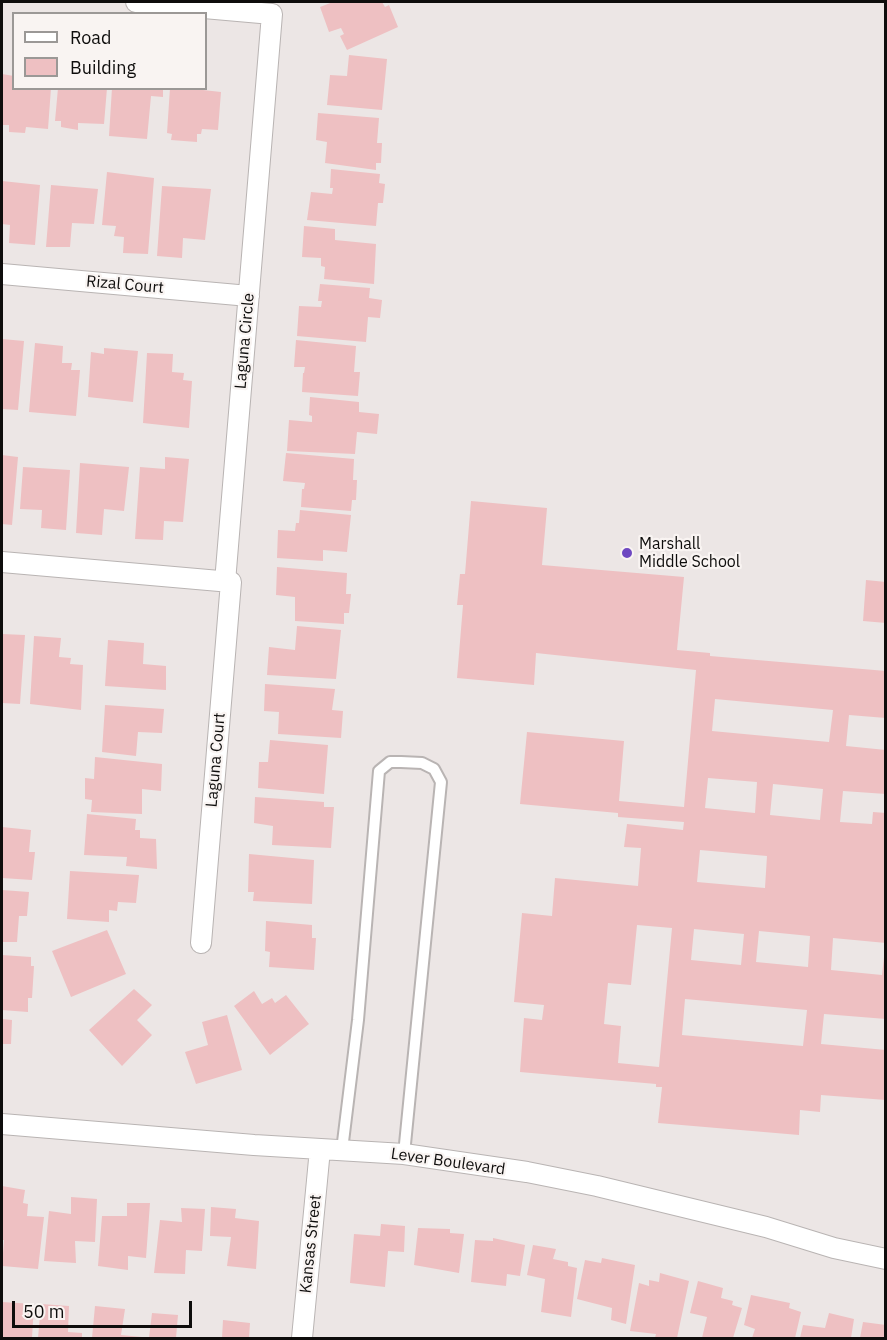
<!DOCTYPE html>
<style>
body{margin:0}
#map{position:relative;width:887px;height:1340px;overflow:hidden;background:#ece6e5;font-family:"IBM Plex Sans",sans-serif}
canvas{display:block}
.frame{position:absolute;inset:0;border:3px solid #0e0d0c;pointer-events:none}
.legend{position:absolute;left:12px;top:12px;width:195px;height:78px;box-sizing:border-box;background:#f9f4f2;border:2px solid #9b9896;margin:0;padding:8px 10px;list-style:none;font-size:18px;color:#0e0d0c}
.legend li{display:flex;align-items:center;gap:12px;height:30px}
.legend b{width:30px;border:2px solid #9b9896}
.scale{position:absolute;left:12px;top:1301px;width:180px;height:27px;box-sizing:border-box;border:3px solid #0e0d0c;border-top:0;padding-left:8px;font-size:18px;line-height:21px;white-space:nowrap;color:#0e0d0c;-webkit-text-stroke:4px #f9f4f2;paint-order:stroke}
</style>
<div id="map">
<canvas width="887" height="1340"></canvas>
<div class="frame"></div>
<ul class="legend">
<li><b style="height:8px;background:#fff"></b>Road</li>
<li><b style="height:16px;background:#eec0c2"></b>Building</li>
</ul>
<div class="scale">50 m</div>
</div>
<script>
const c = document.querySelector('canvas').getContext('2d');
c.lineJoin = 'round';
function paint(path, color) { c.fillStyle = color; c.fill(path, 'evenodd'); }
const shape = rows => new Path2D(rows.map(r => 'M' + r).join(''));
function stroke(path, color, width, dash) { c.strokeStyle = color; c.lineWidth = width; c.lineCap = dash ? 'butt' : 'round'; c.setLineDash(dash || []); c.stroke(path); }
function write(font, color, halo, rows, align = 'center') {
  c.font = font + ' "IBM Plex Sans",sans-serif'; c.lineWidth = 4.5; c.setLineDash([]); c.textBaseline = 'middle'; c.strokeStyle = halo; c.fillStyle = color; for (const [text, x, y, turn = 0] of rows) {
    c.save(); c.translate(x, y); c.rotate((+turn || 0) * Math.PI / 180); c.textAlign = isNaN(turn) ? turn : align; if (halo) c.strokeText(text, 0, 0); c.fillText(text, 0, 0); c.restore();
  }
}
const building = shape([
 [333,2,382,2,385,7,389,5,398,27,347,50,340,36,344,34,341,28,329,32,320,7],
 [349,55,387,59,382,110,327,105,330,75,347,76],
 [2,74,14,76,14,88,51,88,48,129,26,127,25,133,9,132,9,125,2,125],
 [58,88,107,88,104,124,78,123,78,130,61,127,61,121,55,121],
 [112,88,163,88,163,97,151,96,147,139,109,136],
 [170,88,203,88,203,90,221,92,218,130,202,129,201,134,197,134,197,142,171,140,172,134,167,133],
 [318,113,379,118,377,143,382,143,381,163,376,163,376,170,325,163,327,142,316,140],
 [331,169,380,174,379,183,385,184,383,203,378,203,376,226,307,220,311,192,332,194,333,188,330,188],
 [107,172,154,178,148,254,123,253,124,237,114,236,116,226,102,225],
 [2,181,40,185,35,245,9,243,10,225,2,224],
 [51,185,98,189,94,224,72,223,70,247,46,247],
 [162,186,211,189,205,240,183,238,182,258,157,256],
 [304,226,335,229,335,240,376,244,374,284,324,279,325,267,321,266,321,258,302,257],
 [320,284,370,288,369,298,382,300,380,318,368,317,366,342,297,336,299,306,321,307,322,301,318,301],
 [2,339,24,341,18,410,2,409],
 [296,340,356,346,354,372,360,372,358,396,302,392,303,373,304,373,305,367,294,367],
 [35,343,63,346,62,363,72,363,71,370,80,370,76,416,29,412],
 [104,348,138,351,133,402,88,397,91,352,104,354],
 [147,353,173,354,172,372,184,373,183,380,192,381,189,428,143,423],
 [310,397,359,402,359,412,379,414,377,434,357,432,355,454,287,451,289,420,312,422,312,416,309,415],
 [286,453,354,459,353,480,357,480,356,500,352,500,351,511,301,507,302,489,304,489,305,483,283,481],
 [2,455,18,457,12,525,2,524],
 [165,457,189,459,183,522,164,521,163,540,135,539,140,467,165,469],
 [80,463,129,467,124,511,104,509,102,535,76,533],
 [23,467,70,470,66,530,41,528,42,510,20,509],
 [471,501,547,508,542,565,684,577,677,650,710,653,710,656,886,671,886,718,849,715,846,746,886,750,886,794,843,791,840,822,872,824,873,812,886,813,886,943,833,938,831,970,882,975,884,957,886,957,886,1019,824,1014,821,1044,886,1050,886,1100,821,1095,820,1112,800,1110,799,1135,658,1123,662,1087,656,1087,656,1084,520,1072,524,1018,542,1020,544,1005,514,1002,522,913,552,916,555,878,638,886,641,848,624,847,627,824,683,830,684,822,618,817,618,813,520,804,527,732,624,741,619,801,684,807,696,670,536,653,534,685,457,678,463,605,457,605,460,574,465,574],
 [715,699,833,710,829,742,712,731],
 [708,778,757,782,755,813,705,808],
 [773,784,823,789,820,820,770,815],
 [700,850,767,856,765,888,697,882],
 [637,925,672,928,659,1067,618,1063,621,1026,604,1024,608,983,631,985],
 [694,929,744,934,741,965,691,960],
 [759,931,810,936,808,967,756,962],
 [685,999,807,1010,803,1046,682,1035],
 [300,510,351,515,347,552,323,550,323,561,277,558,278,530,295,531,296,523,299,523],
 [277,567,347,573,346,594,351,594,349,613,344,613,344,624,295,621,295,597,276,595],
 [866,580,886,582,886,623,863,621],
 [297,626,341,630,336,679,267,675,269,647,295,650],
 [2,634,25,635,20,704,2,703],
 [34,636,61,638,59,657,71,658,70,664,83,665,81,710,30,704],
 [108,640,144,643,143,664,166,666,166,690,105,686],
 [265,684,335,689,332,710,343,711,341,738,278,734,279,712,264,711],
 [105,705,164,709,162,733,138,732,136,756,102,752],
 [270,740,328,745,324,794,258,788,259,762,268,762],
 [95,757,162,764,161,791,142,789,142,814,91,812,92,800,85,799,85,778,94,779],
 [255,797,324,802,324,807,334,807,331,848,272,845,273,826,254,823],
 [87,814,136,819,135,830,140,830,140,838,156,839,157,869,126,866,127,857,84,855],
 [2,827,31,830,29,852,35,852,32,880,2,878],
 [249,854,314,860,312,904,253,901,254,892,248,892],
 [70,871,139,875,136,903,118,902,117,911,109,910,109,922,67,919],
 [2,890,29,892,27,916,19,916,17,942,2,942],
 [266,921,312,925,312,938,316,938,314,970,269,967,270,952,265,951],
 [107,930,126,974,71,997,52,951],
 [2,955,31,957,31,966,34,966,32,998,28,998,28,1012,2,1010],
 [134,989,152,1005,137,1020,152,1035,122,1066,89,1030],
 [254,991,262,1004,272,998,275,1003,286,995,309,1024,270,1055,234,1006],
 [227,1015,242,1070,196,1084,185,1052,208,1045,202,1022],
 [2,1019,12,1020,11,1044,2,1044],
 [2,1186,25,1190,23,1203,28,1204,27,1216,44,1217,38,1269,2,1266,4,1240,2,1240],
 [71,1197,97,1199,95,1242,75,1241,76,1263,44,1261,49,1211,71,1214],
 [127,1203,150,1203,146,1258,128,1256,128,1270,98,1266,102,1216,127,1216],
 [211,1207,236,1209,235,1218,259,1221,256,1269,227,1266,231,1237,210,1236],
 [181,1208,205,1209,202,1251,186,1250,185,1274,154,1273,160,1220,182,1222],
 [381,1224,405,1226,404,1252,388,1251,385,1287,350,1283,354,1234,380,1236],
 [418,1228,450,1229,450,1233,464,1234,459,1273,414,1265],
 [493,1238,525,1245,520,1276,507,1274,506,1286,471,1282,475,1240,493,1241],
 [533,1245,556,1249,553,1259,568,1262,568,1266,577,1268,571,1317,541,1312,545,1279,527,1275],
 [602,1258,635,1265,626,1324,611,1320,612,1308,577,1299,585,1260,601,1263],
 [660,1273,689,1281,677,1338,655,1338,656,1334,630,1331,639,1283,649,1286,649,1280,659,1282],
 [698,1281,723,1288,721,1298,733,1301,732,1305,742,1308,733,1338,702,1338,707,1317,690,1313],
 [751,1295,790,1303,789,1308,801,1312,795,1338,752,1338,755,1329,744,1325],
 [2,1302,34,1304,32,1338,2,1338],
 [41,1304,69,1306,68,1332,82,1333,82,1338,38,1338],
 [95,1306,125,1309,121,1335,142,1337,142,1338,92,1338],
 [152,1313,178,1315,176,1338,149,1338],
 [829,1313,854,1319,851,1338,800,1338,803,1325,825,1328],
 [223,1320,250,1323,249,1338,222,1338],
 [863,1322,886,1325,886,1338,860,1338]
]);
const lane = shape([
 [342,1150,358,1020,379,771,390,762,401,762,422,763,434,769,441,782,404,1154]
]);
const street = shape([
 [136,2,272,14,225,582],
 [2,274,249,296],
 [2,562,231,582,201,943],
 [2,1124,254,1145,404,1154,527,1172,597,1186,766,1227,834,1248,886,1259],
 [302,1338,320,1149]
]);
const markers = [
 [627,553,6,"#6e48c1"]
];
const streetNames = [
 ["Rizal Court",125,285,5],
 ["Laguna Circle",245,341,-85],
 ["Laguna Court",216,760,-85],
 ["Lever Boulevard",448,1162,8],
 ["Kansas Street",311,1244,-84]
];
const poiNames = [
 ["Marshall",639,544],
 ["Middle School",639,562]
];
paint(building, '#eec0c2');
stroke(lane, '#b9b4b3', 14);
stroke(street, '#b9b4b3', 22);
stroke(lane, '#fff', 10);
stroke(street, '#fff', 20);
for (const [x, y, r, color] of markers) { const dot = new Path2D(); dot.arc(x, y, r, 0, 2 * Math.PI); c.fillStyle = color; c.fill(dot); stroke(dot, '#f9f4f2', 2); }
write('16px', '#0e0d0c', '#f9f4f2', streetNames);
write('16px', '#0e0d0c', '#f9f4f2', poiNames, 'left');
</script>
